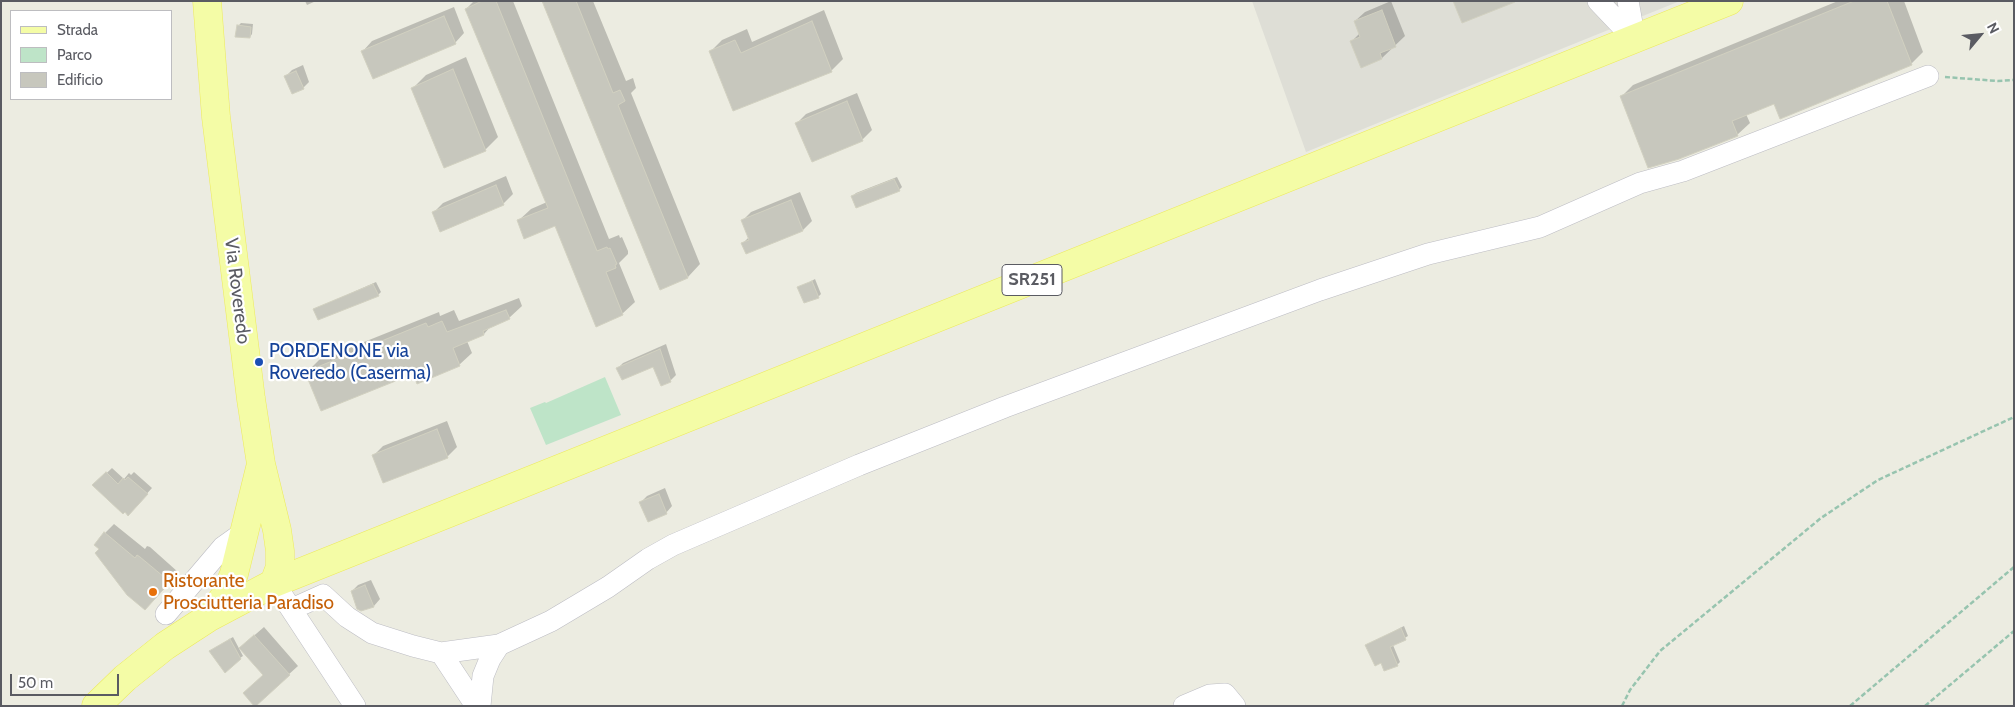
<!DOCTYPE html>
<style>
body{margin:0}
#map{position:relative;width:2015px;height:707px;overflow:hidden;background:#ecece1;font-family:Cabin,sans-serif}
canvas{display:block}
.frame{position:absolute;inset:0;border:2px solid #5a5b62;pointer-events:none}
.legend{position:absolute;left:10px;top:10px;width:162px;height:90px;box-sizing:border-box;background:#fff;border:1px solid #bdbdc0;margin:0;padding:6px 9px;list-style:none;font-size:15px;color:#5a5b62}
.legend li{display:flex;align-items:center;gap:10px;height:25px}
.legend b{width:25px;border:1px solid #bdbdc0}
.north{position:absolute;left:1955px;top:10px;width:50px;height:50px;-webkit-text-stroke:4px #fff;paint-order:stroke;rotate:62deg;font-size:14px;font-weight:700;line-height:20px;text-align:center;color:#5a5b62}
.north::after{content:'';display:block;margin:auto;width:18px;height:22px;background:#5a5b62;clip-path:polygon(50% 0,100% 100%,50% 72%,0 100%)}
.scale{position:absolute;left:10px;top:674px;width:109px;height:22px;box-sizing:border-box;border:2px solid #5a5b62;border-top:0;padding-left:6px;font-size:15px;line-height:18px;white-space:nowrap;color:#5a5b62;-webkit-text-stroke:4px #fff;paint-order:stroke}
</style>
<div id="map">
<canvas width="2015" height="707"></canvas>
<div class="frame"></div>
<ul class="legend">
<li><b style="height:6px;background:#f4fca6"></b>Strada</li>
<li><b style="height:14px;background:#bee4c8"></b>Parco</li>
<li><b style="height:14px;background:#c7c7bd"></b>Edificio</li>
</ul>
<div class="north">N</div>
<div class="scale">50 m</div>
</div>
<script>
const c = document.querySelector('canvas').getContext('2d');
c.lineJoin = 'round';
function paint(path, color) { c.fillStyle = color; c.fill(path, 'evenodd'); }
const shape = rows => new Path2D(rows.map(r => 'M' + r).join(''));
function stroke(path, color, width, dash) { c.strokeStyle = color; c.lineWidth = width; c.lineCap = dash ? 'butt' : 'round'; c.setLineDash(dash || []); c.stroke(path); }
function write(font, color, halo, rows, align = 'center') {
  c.font = font + ' Cabin,sans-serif'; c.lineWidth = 4.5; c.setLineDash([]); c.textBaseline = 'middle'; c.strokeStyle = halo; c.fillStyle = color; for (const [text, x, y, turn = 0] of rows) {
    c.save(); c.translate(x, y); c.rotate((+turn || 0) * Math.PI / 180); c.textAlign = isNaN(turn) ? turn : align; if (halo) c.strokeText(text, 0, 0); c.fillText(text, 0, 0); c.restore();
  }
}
const industrial = shape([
 [1252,1,1680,1,1306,152]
]);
const green = shape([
 [605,377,621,415,546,445,530,408,545,402,546,403]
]);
const shadow = shape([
 [305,1,316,1,307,5],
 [474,1,513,1,609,239,619,235,620,238,622,237,628,251,628,254,619,263,635,302,622,314,556,224,518,221,531,209,547,202,466,9],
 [543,1,593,1,626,81,633,78,636,88,631,93,700,264,688,277,661,288],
 [1391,1,1405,36,1382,58,1362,66,1352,41,1360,33,1355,21,1365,12],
 [1838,1,1904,1,1923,52,1911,64,1775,103,1746,114,1750,123,1737,135,1621,97,1633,85],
 [454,7,464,33,455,43,363,51,372,41],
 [824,10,843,59,831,71,710,52,722,40,747,29,752,42],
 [241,23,253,24,252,34,250,37,238,26],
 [466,57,498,137,485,150,413,88,426,75],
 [303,65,309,82,303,88,286,76,292,70],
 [857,93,872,130,862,140,797,123,806,114],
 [506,176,513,194,503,204,433,213,443,203],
 [897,177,902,187,899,190,853,196,856,193],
 [800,192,812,221,803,230,747,252,743,243,749,237,742,221,751,212],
 [815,279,821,294,818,297,799,288],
 [376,282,381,292,378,295,315,309],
 [519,298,522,306,509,318,491,326,484,334,467,341,472,353,459,365,414,373,306,373,319,360,439,312,440,316,454,310,459,321],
 [666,344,676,375,670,381,654,365,618,368,623,363],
 [447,421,457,447,447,457,373,456,383,446],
 [112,468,124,479,129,473,131,475,134,472,152,488,133,509,125,511,94,485],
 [665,488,672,506,666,513,641,502,647,496],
 [114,524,145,549,147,546,150,547,178,572,155,599,101,549,105,533],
 [371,580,380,599,374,606,362,610,352,591,358,585],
 [1404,626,1408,636,1393,645,1400,662,1397,665,1381,661,1367,645],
 [264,627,298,666,255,705,265,675,249,640],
 [233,637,243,656,240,658,213,649]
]);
const building = shape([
 [482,1,496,1,597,251,607,247,608,249,610,248,617,264,615,265,616,268,606,272,623,315,596,327,555,226,524,239,517,220,548,208,465,9,482,1],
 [542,1,576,1,613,93,620,90,625,101,618,105,688,278,660,290,542,1],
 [1453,1,1515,1,1515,2,1462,23,1453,1],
 [1854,1,1887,1,1912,65,1780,119,1774,104,1732,121,1738,136,1679,159,1648,168,1620,96,1854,1],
 [1382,10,1396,47,1380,53,1382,59,1361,68,1350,41,1360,37,1354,21,1382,10],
 [444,16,456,44,373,79,361,51,444,16],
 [812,21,832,72,733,111,709,51,735,40,741,53,812,21],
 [237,25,251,27,250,38,235,37,237,25],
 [453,69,486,151,444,168,411,88,453,69],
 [296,71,304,89,292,94,284,76,296,71],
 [847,101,863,141,812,162,795,123,847,101],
 [894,179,900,191,856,208,851,196,894,179],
 [496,185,504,205,440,232,432,212,496,185],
 [791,200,803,231,746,254,741,243,749,240,741,220,791,200],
 [812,281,819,298,804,303,797,287,812,281],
 [373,284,379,296,318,320,313,309,373,284],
 [506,310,510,319,483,331,484,335,453,348,460,366,417,384,413,374,321,411,305,372,426,323,428,327,442,321,447,332,506,310],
 [660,349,671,382,661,386,653,367,622,380,616,368,660,349],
 [437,429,448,458,383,483,372,455,437,429],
 [106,472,118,484,123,478,125,480,128,477,148,494,128,516,125,512,123,514,92,485,106,472],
 [659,494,667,514,648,522,639,502,659,494],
 [104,532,135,558,137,555,140,557,170,582,145,610,127,595,95,553,99,549,94,545,104,532],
 [365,585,374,607,361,611,357,609,351,591,365,585],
 [1401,628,1406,640,1390,647,1398,666,1384,671,1381,663,1375,666,1365,645,1401,628],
 [254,635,290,675,256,706,254,706,243,693,263,675,239,648,254,635],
 [230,639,241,659,225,673,209,651,230,639]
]);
const path = shape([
 [1945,77,1998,81,2014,80],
 [1622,706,1630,690,1660,651,1821,518,1878,480,2014,417],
 [1850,706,2014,567],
 [1925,706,2014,631]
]);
const minor = shape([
 [1598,1,1635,40,1628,1],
 [274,583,355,706],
 [292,609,323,595,347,617,372,633,413,646,441,653,499,645,551,621,608,587,648,559,673,545,859,465,1005,407,1320,290,1428,254,1540,227,1640,183,1683,171,1928,76],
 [166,614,223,547,244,532],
 [441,653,476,706],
 [480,706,483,676,490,659,499,645],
 [1184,706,1210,695,1225,694,1235,706]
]);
const major = shape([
 [207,1,216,117,251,399,261,464,277,530,280,551,280,567,274,583],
 [210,615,225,596,234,574,260,468],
 [96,706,125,678,165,646,208,618,274,583,1729,1]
]);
const markers = [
 [259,362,5,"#1a4fb4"],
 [153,592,5,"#e8710a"]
];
const shields = [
 [1032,280,60]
];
const shieldNames = [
 ["SR251",1032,280]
];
const streetNames = [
 ["Via Roveredo",237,291,83]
];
const transitNames = [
 ["PORDENONE via",269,351],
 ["Roveredo (Caserma)",269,373]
];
const foodNames = [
 ["Ristorante",163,581],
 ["Prosciutteria Paradiso",163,603]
];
paint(industrial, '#deded6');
paint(green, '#bee4c8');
paint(shadow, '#0003');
paint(building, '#c7c7bd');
stroke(building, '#d1d0c0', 1);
stroke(minor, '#bcbcc3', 22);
stroke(major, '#edea5a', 29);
stroke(path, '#97c4af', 2.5, [5, 2.5]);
stroke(minor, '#fff', 21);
stroke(major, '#f4fca6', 28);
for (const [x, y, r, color] of markers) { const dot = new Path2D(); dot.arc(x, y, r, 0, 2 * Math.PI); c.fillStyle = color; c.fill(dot); stroke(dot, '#fff', 2); }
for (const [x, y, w] of shields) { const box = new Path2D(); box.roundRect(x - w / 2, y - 15.5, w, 31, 4); c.fillStyle = '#fff'; c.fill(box); stroke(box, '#5a5b62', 1); }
write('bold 18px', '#5a5b62', null, shieldNames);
write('19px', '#5a5b62', '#fff', streetNames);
write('19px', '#164399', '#fff', transitNames, 'left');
write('19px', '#c56008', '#fff', foodNames, 'left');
</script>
